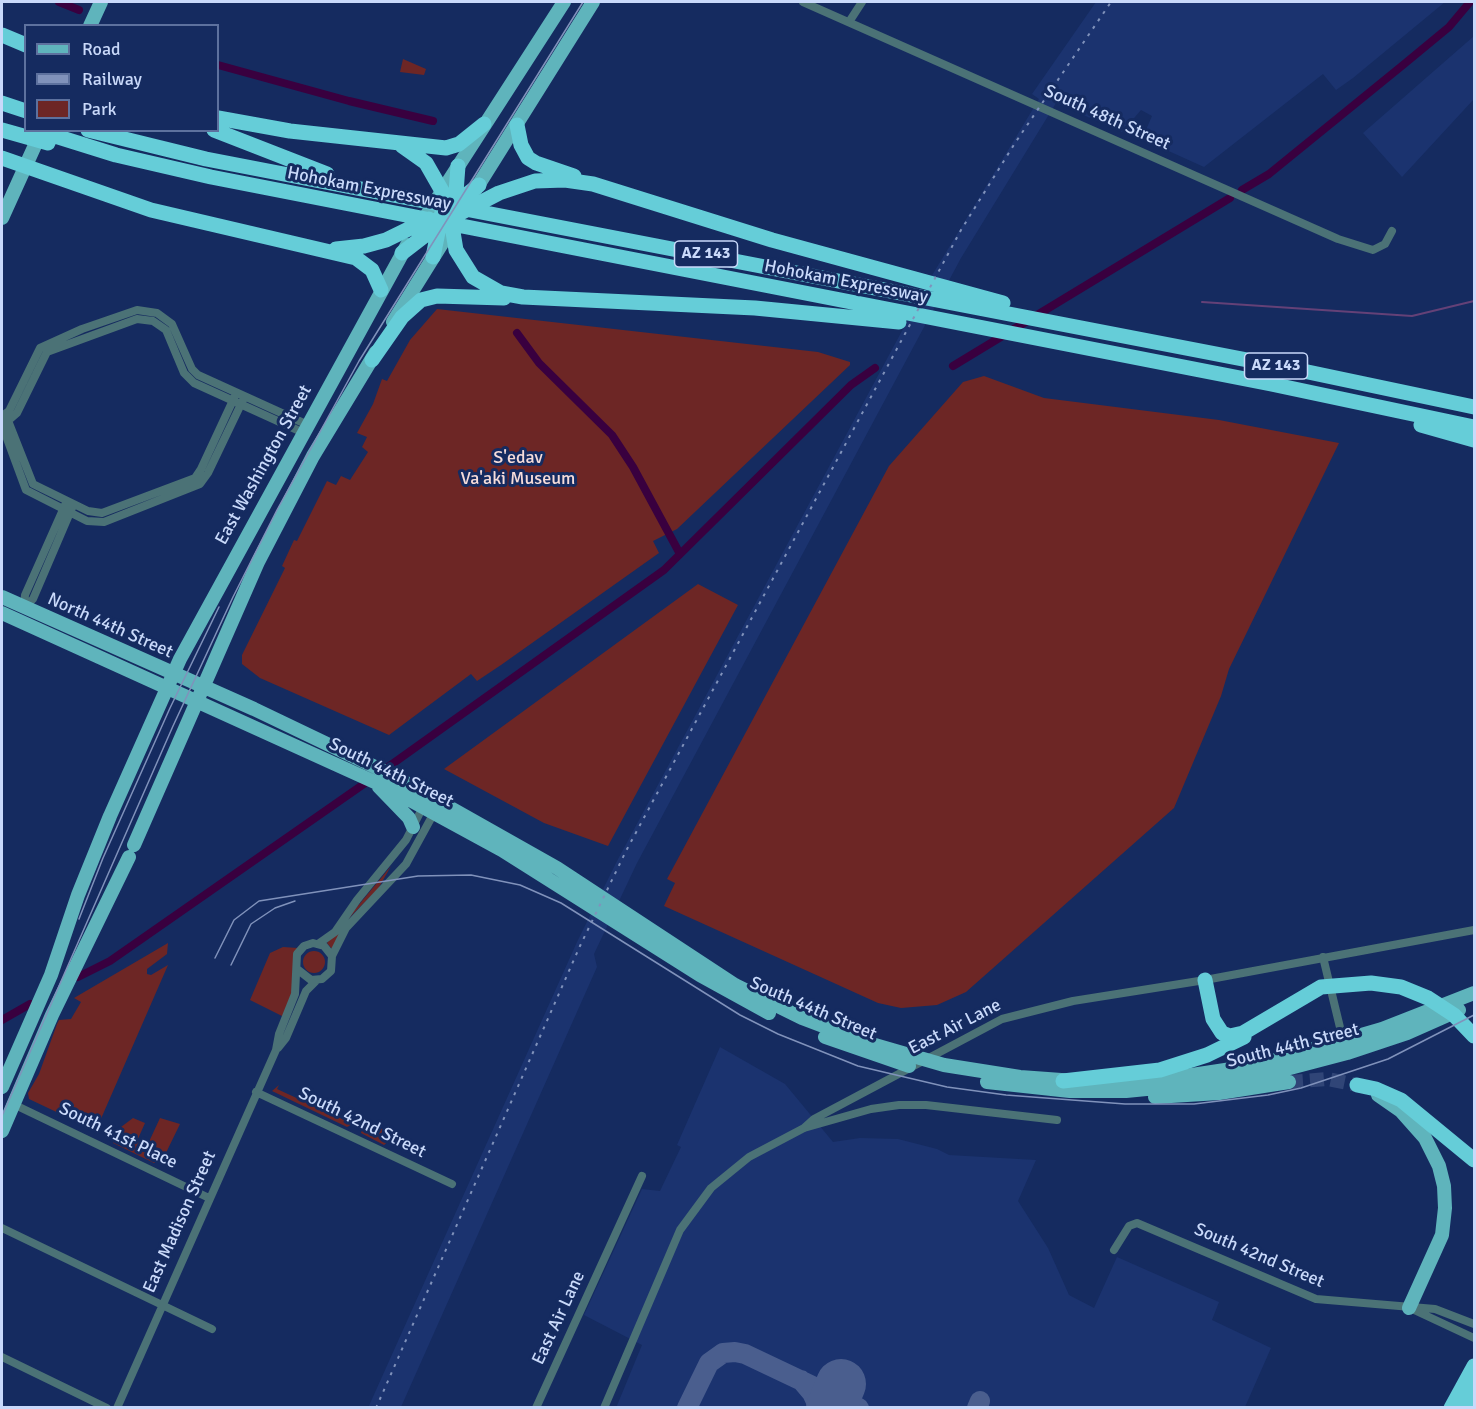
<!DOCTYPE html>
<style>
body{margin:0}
#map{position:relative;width:1476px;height:1409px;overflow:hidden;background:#152b60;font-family:Signika,sans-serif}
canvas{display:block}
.frame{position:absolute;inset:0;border:3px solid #c9d9fa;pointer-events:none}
.legend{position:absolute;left:24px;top:24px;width:195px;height:108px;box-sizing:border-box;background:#152b60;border:2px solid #5d719e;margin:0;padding:8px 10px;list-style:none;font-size:18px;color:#c9d9fa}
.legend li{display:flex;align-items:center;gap:12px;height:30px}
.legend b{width:30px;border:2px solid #5d719e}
</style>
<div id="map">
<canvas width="1476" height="1409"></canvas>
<div class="frame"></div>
<ul class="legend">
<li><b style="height:8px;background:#5fb4bc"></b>Road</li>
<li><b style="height:8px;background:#8092bb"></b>Railway</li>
<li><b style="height:16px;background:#6d2625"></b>Park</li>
</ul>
</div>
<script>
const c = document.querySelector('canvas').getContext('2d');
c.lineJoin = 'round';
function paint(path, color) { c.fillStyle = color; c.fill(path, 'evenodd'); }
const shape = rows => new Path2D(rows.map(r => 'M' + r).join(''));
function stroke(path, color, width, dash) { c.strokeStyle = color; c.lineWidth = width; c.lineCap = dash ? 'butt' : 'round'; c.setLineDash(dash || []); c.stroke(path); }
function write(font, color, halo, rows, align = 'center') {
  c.font = font + ' Signika,sans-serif'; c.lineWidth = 6; c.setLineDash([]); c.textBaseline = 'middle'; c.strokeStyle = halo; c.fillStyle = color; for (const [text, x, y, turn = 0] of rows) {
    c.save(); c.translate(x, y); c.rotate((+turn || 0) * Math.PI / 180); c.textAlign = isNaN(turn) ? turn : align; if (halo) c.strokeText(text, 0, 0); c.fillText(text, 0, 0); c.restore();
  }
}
const built = shape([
 [1096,2,1445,2,1353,78,1336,90,1323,74,1204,167,1142,139,1152,116,1141,110,1122,132,1056,103,961,258,637,863,594,954,597,967,401,1407,368,1408,577,942,617,861,931,277,1039,99,1032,94],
 [1474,36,1474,99,1402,177,1363,133],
 [720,1047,785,1084,833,1142,860,1138,898,1139,937,1149,949,1155,1036,1160,1018,1201,1048,1248,1069,1295,1094,1308,1117,1257,1219,1302,1212,1320,1271,1348,1245,1407,616,1408,642,1345,584,1315,642,1189,660,1191,681,1147,677,1145]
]);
const green = shape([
 [403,59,426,69,424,75,400,72],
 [437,309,818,352,850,362,850,365,677,529,653,541,659,553,501,665,477,681,471,674,389,735,260,678,242,664,242,655,285,568,282,566,294,540,297,541,327,481,336,485,341,476,350,480,368,452,362,447,367,437,357,433,373,404,382,379,387,381,410,340],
 [984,376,1044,398,1219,420,1339,443,1229,669,1221,696,1174,808,966,992,937,1005,901,1008,878,1003,664,906,675,883,667,879,889,466,963,382],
 [698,584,738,605,608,846,544,823,444,769],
 [391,866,378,889,350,917,332,949,327,943],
 [168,943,167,954,147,969,147,974,151,975,168,965,100,1121,86,1126,29,1099,28,1093,39,1074,57,1024,59,1020,71,1019,81,1002,74,998],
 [283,947,298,948,295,981,284,1017,250,1000,270,953],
 '303 962a11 11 0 1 1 22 0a11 11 0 1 1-22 0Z',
 [279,1085,277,1089,353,1124,347,1127,272,1091],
 [133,1118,145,1123,137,1141,147,1146,160,1118,180,1124,162,1161,154,1163,113,1143,113,1133],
 [362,1127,385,1129,392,1134,391,1139,384,1145,361,1133]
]);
const stream = shape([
 [1202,302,1412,316,1474,301]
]);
const canal = shape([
 [59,2,79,10],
 [218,65,349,101,433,121],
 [1242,190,1269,174,1403,65,1449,27,1470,2],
 [517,333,539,363,612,435,633,467,680,554],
 [953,366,1230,198],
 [381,772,664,570,851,385,875,368],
 [78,977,110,961,371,779],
 [2,1020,30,1004]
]);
const taxiway = shape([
 [801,1380,812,1393,819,1408],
 [687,1408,709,1363,723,1353,735,1352,745,1354,859,1408],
 [977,1408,980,1401]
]);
const runway = shape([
 [831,1408,841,1384]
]);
const primaryTunnel = shape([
 [1289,1082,1328,1079,1357,1085]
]);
const street = shape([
 [803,2,1338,239,1373,250,1385,244,1392,231],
 [849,22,862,2],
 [2,416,9,411,40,348,82,329,137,310,157,313,172,324,192,369,198,375,308,425],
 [7,418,33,484,88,511,102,513,195,478,201,469,235,396],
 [2,425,26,490,87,521,104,522,200,484,208,473,243,400],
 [2,426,17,413,47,352,137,319,153,321,166,330,184,373,194,383,304,433],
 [24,607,25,595,65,505],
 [23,609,33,599,72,508],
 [318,944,335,932,357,900,406,840,425,803],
 [332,956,346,928,406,864,435,811],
 [1323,957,1344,1044],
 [278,1048,286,1038,306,991,317,980],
 [256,1092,452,1184],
 [13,1104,209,1198],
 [804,1128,814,1119,1002,1019,1073,1001,1205,980,1474,930],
 [2,1228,212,1329],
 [1114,1250,1129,1226,1137,1223,1316,1299,1435,1309,1474,1324],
 [1412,1309,1474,1338],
 [2,1357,107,1408],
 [117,1408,276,1050,279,1034,295,994,297,954,304,946,313,943,324,946,332,956,331,971,322,979,311,980,297,969],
 [536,1408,642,1176],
 [604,1408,680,1230,711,1188,749,1157,804,1128,871,1109,899,1105,926,1105,1057,1120]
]);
const primary = shape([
 [90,26,101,2],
 [474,192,593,2],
 [2,218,41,132],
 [419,227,564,2],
 [393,322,456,221],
 [2,597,254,709,394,776,557,868,735,985,802,1018,868,1043,944,1065,1020,1077,1075,1081],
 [2,613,390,789,502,850,700,975,769,1013],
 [379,787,409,818,413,827],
 [134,845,258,562,313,456,376,352],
 [825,1037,909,1066],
 [987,1082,1070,1091,1126,1091,1248,1079,1347,1053,1407,1033,1459,1010],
 [1106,1082,1159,1080,1258,1065,1382,1029,1474,993],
 [2,1087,51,975,78,895,110,816,180,659,407,245],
 [1378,1095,1401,1111,1425,1138,1439,1166,1444,1186,1445,1208,1442,1235,1409,1308],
 [1155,1097,1219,1093,1289,1082],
 [2,1131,52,1015,129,857]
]);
const highway = shape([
 [2,35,26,45],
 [2,103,26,111],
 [218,118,290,131,446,148,459,144,484,124],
 [517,125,521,145,528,158,536,163,574,176],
 [2,130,48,143],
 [36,130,116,155,211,177,1271,384,1474,427],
 [88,130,206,159,1289,368,1474,407],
 [214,130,327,174],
 [402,146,426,163,442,191,443,207,433,257],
 [2,158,151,210,356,258,372,270,381,290],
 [458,166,453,232,456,250,473,277,501,293,523,297,755,308,899,322],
 [451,207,479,185],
 [336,249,364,246,386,240,429,219],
 [402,253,441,223,499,193,535,181,565,180,593,184,772,240,1003,303],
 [372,360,402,317,421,300,437,296,504,298],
 [1421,425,1474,440],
 [1205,980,1213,1019,1222,1033,1230,1036,1243,1033,1321,987,1371,983,1401,987,1428,998,1454,1015,1474,1036],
 [1063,1081,1160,1070,1207,1055,1244,1037],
 [1357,1085,1376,1089,1401,1100,1474,1160],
 [1451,1408,1474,1366],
 [1465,1408,1474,1386]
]);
const tram = shape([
 [79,919,103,858,170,708,219,607],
 [215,958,234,920,259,901,418,876,471,875,520,885,561,903,740,1015,778,1034,858,1066,947,1087,1006,1095,1125,1104,1194,1104,1268,1095,1301,1088,1388,1059,1474,1015],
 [231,965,251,924,275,908,295,901],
 [2,1116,173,726,233,597,277,510,359,361,583,2]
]);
const rail = shape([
 [376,1408,580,946,626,851,961,230,1015,143,1111,2]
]);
const shields = [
 [706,254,63],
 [1276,366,63]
];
const shieldNames = [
 ["AZ 143",706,254],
 ["AZ 143",1276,366]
];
const streetNames = [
 ["South 48th Street",1107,118,24],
 ["Hohokam Expressway",369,189,11],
 ["Hohokam Expressway",846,282,11],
 ["East Washington Street",264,465,-61],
 ["North 44th Street",110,626,24],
 ["South 44th Street",391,773,26],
 ["South 44th Street",813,1009,23],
 ["East Air Lane",955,1027,-27],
 ["South 44th Street",1293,1046,-14],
 ["South 42nd Street",362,1123,26],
 ["South 41st Place",118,1136,26],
 ["East Madison Street",180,1222,-66],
 ["South 42nd Street",1259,1256,23],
 ["East Air Lane",559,1318,-65]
];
const parkNames = [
 ["S'edav",518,458],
 ["Va'aki Museum",518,479]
];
paint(built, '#1b336f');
paint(green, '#6d2625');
stroke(stream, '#644177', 2);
stroke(canal, '#39003f', 8);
stroke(taxiway, '#4a5e8e', 20);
stroke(runway, '#4a5e8e', 50);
stroke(primaryTunnel, '#304577', 14, [14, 7]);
stroke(street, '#4b7276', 8);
stroke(primary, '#5fb4bc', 14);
stroke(highway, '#65cdd8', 15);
stroke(tram, '#8092bb', 1.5);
stroke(rail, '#8092bb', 2, [3, 6]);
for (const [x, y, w] of shields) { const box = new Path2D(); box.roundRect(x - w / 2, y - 13, w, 26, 4.5); c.fillStyle = '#152b60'; c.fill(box); stroke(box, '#c9d9fa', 1.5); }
write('bold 16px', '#c9d9fa', null, shieldNames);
write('18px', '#c9d9fa', '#152b60', streetNames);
write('18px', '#f6dcd9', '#152b60', parkNames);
</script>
